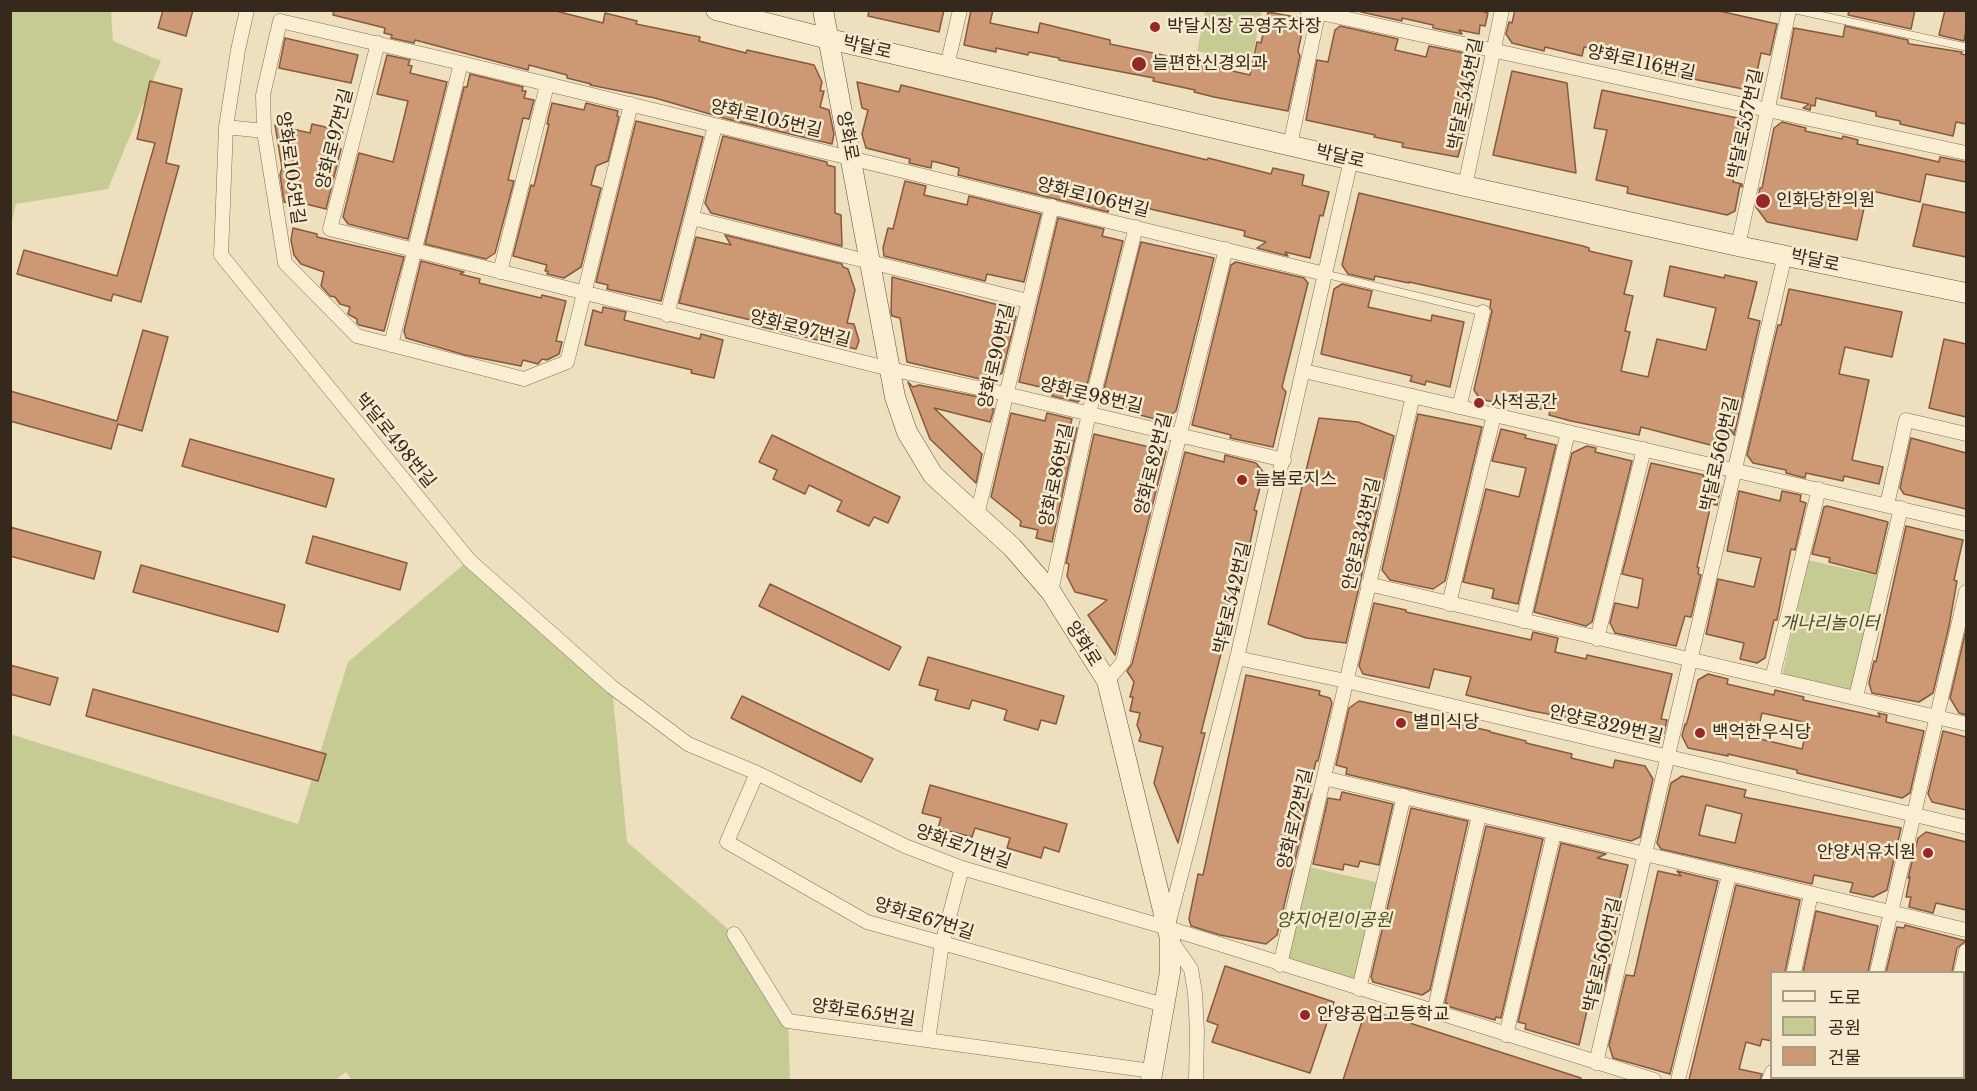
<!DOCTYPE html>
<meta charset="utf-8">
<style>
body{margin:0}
#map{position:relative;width:1977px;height:1091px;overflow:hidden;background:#eedfbf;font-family:"Libre Baskerville","Noto Sans KR",serif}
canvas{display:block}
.frame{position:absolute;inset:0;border:12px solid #35281c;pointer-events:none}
.legend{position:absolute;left:1770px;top:971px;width:195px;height:108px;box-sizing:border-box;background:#f5eace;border:2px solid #a89c87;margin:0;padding:8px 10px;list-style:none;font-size:18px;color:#35281c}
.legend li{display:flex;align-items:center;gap:12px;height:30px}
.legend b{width:30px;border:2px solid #a89c87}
</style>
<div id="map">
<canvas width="1977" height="1091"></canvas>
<div class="frame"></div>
<ul class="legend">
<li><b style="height:8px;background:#f9edd2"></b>도로</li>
<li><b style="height:16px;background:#c5cb93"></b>공원</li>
<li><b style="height:16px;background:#cc9974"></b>건물</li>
</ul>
</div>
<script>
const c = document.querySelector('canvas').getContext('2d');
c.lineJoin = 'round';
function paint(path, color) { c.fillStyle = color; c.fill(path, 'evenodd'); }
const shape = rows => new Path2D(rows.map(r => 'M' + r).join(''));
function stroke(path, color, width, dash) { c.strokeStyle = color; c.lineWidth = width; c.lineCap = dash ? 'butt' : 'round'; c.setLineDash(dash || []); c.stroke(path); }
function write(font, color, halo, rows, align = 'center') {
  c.font = font + ' "Libre Baskerville","Noto Sans KR",serif'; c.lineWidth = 5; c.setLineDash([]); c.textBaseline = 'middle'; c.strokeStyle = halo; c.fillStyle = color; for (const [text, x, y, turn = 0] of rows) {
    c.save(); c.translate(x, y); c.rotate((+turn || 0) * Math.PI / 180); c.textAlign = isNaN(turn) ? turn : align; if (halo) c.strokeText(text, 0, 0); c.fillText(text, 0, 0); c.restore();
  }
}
const green = shape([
 [11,11,111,11,113,41,161,61,108,189,16,204,11,225],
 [1205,11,1262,11,1251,63,1197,51],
 [469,560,612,687,627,842,734,934,788,1021,790,1080,352,1080,346,1072,335,1080,11,1080,10,734,298,824,348,662],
 [1808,560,1878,576,1853,688,1848,691,1786,677,1783,672],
 [1309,867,1380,883,1358,981,1288,958]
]);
const building = shape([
 [163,10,193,10,186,36,158,28,163,10],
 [334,10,552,10,603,23,605,13,637,21,636,24,700,37,699,41,746,53,747,50,814,65,822,82,820,91,824,91,820,107,829,110,834,134,832,144,727,119,655,98,590,85,591,84,567,78,567,75,529,65,528,70,415,40,414,43,391,38,392,35,384,33,385,28,333,15,334,10],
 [869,10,944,10,939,32,868,16,869,10],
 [971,10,993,10,990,23,1038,33,1040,23,1110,40,1110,44,1220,67,1219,68,1250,75,1257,42,1261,43,1268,12,1301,18,1303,28,1298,51,1300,56,1288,111,1214,97,1194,92,1195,90,1153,81,1154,78,1059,60,1059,58,1029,52,1028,55,996,48,996,52,964,45,971,10],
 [1363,10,1477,10,1488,13,1485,26,1480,25,1479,34,1459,30,1462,34,1433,28,1433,25,1402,18,1402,21,1361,12,1363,10],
 [1515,10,1715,10,1777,24,1770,55,1761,53,1753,91,1653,71,1655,59,1619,51,1618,54,1584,47,1582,56,1545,47,1544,51,1512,43,1506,34,1509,22,1512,23,1515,10],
 [1849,10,1915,10,1911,29,1848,15,1849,10],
 [1945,10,1966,10,1966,29,1964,41,1939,35,1945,10],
 [1340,26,1398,39,1395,50,1426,57,1429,46,1474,55,1478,63,1469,103,1472,104,1458,157,1402,147,1403,143,1374,137,1375,135,1306,120,1317,60,1328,62,1335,30,1340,26],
 [1845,26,1908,40,1908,43,1910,44,1962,52,1961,54,1966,55,1966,124,1956,122,1953,136,1900,124,1900,121,1876,116,1876,112,1816,98,1815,106,1811,105,1810,110,1803,108,1809,104,1781,98,1794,28,1843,37,1845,26],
 [285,38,358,55,351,83,279,68,285,38],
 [387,55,410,60,408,65,412,66,410,73,447,82,408,239,348,224,343,217,359,153,393,162,408,101,377,94,387,55],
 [1512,71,1567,83,1576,173,1493,155,1512,71],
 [470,74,523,87,522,91,526,91,524,98,534,100,529,119,523,118,508,180,514,181,495,253,486,259,425,244,464,87,467,87,470,74],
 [150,81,182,89,166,163,179,166,141,302,113,294,111,301,17,274,24,250,117,276,155,143,137,139,150,81],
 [857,82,899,92,901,85,1207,160,1208,158,1271,174,1273,168,1304,175,1302,185,1329,192,1323,216,1320,215,1310,258,1285,252,1288,256,1257,248,1266,242,1244,236,1245,231,1194,219,1111,200,1108,212,958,175,959,168,932,161,931,168,909,163,910,159,866,148,862,134,868,110,862,108,857,82],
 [1602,90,1747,120,1733,182,1742,184,1742,187,1740,185,1735,211,1727,215,1627,193,1628,187,1596,180,1607,130,1594,128,1602,90],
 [552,103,584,110,586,103,618,111,617,116,619,117,608,161,596,166,591,185,601,188,581,267,564,278,547,274,548,271,545,271,547,265,513,256,531,185,534,186,549,124,547,124,552,103],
 [636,121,703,137,661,301,607,289,608,285,596,282,636,121],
 [1782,122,1806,128,1805,131,1842,139,1843,136,1858,140,1857,144,1904,154,1939,162,1940,157,1966,162,1966,182,1926,174,1920,202,1868,190,1857,240,1767,222,1756,207,1760,188,1762,188,1774,128,1782,122],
 [312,124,343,131,339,148,341,149,326,209,302,203,301,206,284,202,280,175,282,168,275,125,310,133,312,124],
 [723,136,827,162,827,165,835,167,835,213,841,215,842,246,711,213,705,203,723,136],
 [905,181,926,186,924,195,967,205,969,196,1041,214,1024,282,987,274,985,281,884,256,883,248,888,228,893,229,905,181],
 [1359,193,1583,246,1589,248,1589,251,1632,261,1624,294,1633,296,1625,331,1630,332,1621,371,1648,377,1657,339,1706,350,1716,308,1664,296,1670,266,1724,278,1725,275,1757,282,1748,318,1760,321,1734,435,1727,425,1722,448,1641,427,1639,435,1571,421,1549,415,1550,411,1503,401,1502,404,1480,399,1474,390,1492,311,1490,307,1491,300,1409,282,1409,283,1375,276,1374,280,1348,274,1342,265,1359,193],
 [1923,204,1966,213,1966,257,1913,246,1923,204],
 [1058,218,1104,229,1102,236,1123,241,1086,389,1083,397,1078,402,1052,396,1053,390,1019,382,1058,218],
 [293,228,317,234,317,237,404,257,384,331,359,325,357,323,357,319,348,314,350,307,340,304,335,297,330,296,321,286,324,272,301,264,294,255,291,240,293,228],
 [725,235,842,264,843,267,848,269,855,290,847,323,854,324,859,341,856,349,754,325,755,321,679,303,696,237,731,245,725,235],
 [1141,242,1214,258,1176,411,1163,421,1140,415,1141,411,1111,404,1114,395,1103,393,1141,242],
 [421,261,464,272,460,274,480,279,479,283,541,298,542,295,566,301,556,341,562,342,559,354,547,360,542,359,538,364,523,360,521,366,465,355,406,338,404,331,421,261],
 [1236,262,1304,278,1308,283,1282,387,1286,392,1273,447,1230,438,1231,435,1192,425,1231,265,1236,262],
 [892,277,1010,308,1016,317,1002,373,989,381,907,362,900,318,892,316,891,312,892,277],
 [1342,284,1372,291,1368,307,1431,321,1432,315,1464,322,1450,387,1426,381,1425,385,1410,381,1412,376,1321,354,1334,289,1342,284],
 [1789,289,1902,312,1892,357,1845,347,1839,374,1869,380,1852,460,1883,467,1879,484,1844,476,1843,481,1806,473,1805,478,1786,473,1786,470,1753,463,1747,455,1778,325,1781,325,1789,289],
 [603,307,626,312,624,320,700,339,701,334,723,340,714,378,691,373,692,370,585,345,593,310,602,313,603,307],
 [143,330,168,337,142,431,118,424,111,449,10,421,10,391,117,421,143,330],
 [1944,339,1966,344,1966,417,1929,408,1944,339],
 [908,382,913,387,919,385,989,399,987,407,994,409,990,422,934,408,982,454,976,483,930,439,908,382],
 [1011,413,1045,421,1047,413,1072,419,1070,426,1077,428,1052,542,1036,538,1038,530,1020,526,1021,521,991,497,1011,413],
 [1418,414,1482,427,1445,581,1433,589,1390,580,1382,570,1418,414],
 [1319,418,1358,422,1394,436,1346,643,1306,638,1268,624,1319,418],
 [1501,429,1526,435,1525,438,1556,445,1518,604,1492,598,1494,589,1463,582,1486,489,1519,497,1526,468,1492,461,1501,429],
 [1094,434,1166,451,1115,655,1088,615,1107,600,1075,592,1067,576,1069,564,1066,563,1094,434],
 [772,435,900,497,888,523,874,517,869,526,837,511,842,501,809,485,805,494,773,479,777,470,759,462,772,435],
 [1911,438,1966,453,1966,509,1904,494,1900,488,1911,438],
 [190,439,334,479,326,507,182,466,190,439],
 [1587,446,1596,448,1595,452,1632,461,1592,622,1586,626,1534,612,1572,453,1587,446],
 [1185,452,1224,462,1225,455,1256,463,1264,473,1254,510,1257,511,1243,575,1235,574,1224,621,1229,622,1201,733,1205,733,1178,843,1154,783,1163,747,1139,741,1141,735,1137,725,1140,713,1130,711,1133,697,1130,697,1134,682,1127,671,1132,664,1185,452],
 [1651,463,1704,475,1703,479,1720,483,1719,487,1721,487,1717,505,1711,504,1697,567,1699,568,1698,574,1701,575,1691,617,1685,616,1676,646,1615,633,1610,623,1615,603,1638,608,1643,579,1622,574,1651,463],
 [1739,491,1780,501,1782,491,1801,495,1800,501,1806,503,1795,550,1791,549,1777,620,1774,620,1765,658,1757,663,1740,659,1744,643,1706,634,1718,579,1754,587,1761,558,1727,551,1739,491],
 [1827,506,1888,522,1876,574,1829,562,1830,558,1812,554,1824,507,1827,506],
 [1906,526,1963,540,1954,580,1957,581,1949,626,1933,693,1919,702,1872,693,1869,683,1874,661,1876,662,1906,526],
 [10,527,101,552,94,579,10,556,10,527],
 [313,536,407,563,400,590,306,563,313,536],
 [141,565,285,605,278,632,133,592,141,565],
 [770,584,901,647,889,670,759,606,770,584],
 [1374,603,1406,610,1406,612,1531,640,1533,632,1558,638,1555,652,1586,659,1587,655,1672,674,1661,719,1667,720,1664,733,1657,737,1576,719,1532,711,1466,695,1471,677,1434,669,1429,688,1363,674,1359,666,1374,603],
 [1966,630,1966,715,1959,713,1950,698,1966,630],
 [928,657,1064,696,1056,724,1041,720,1038,730,1004,720,1007,710,972,700,969,709,935,700,938,690,919,685,928,657],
 [10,665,58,678,50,705,10,694,10,665],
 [1708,674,1728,679,1727,684,1774,695,1775,690,1804,697,1803,700,1880,717,1878,713,1887,715,1886,722,1924,731,1910,793,1902,798,1797,773,1797,770,1728,754,1728,756,1688,748,1682,736,1685,724,1686,725,1689,715,1698,680,1708,674],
 [1762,713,1808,723,1802,749,1756,738,1762,713],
 [1246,675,1320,691,1319,695,1330,698,1332,703,1318,761,1316,761,1309,793,1311,794,1277,935,1266,944,1220,935,1191,926,1189,919,1198,874,1203,875,1246,675],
 [93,689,326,754,318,781,86,716,93,689],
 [742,696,873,759,861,782,731,718,742,696],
 [1359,701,1422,715,1420,719,1462,728,1463,725,1490,731,1490,732,1526,741,1526,743,1572,754,1571,758,1613,768,1615,760,1645,766,1653,779,1640,837,1631,841,1346,774,1347,768,1336,765,1349,708,1359,701],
 [1943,731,1966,737,1966,810,1932,802,1928,794,1943,731],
 [1682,776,1746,790,1744,797,1901,828,1887,890,1873,897,1850,892,1853,883,1814,875,1812,884,1661,849,1657,843,1671,783,1682,776],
 [1706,805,1742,814,1735,843,1699,835,1706,805],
 [930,785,1067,824,1059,852,1044,847,1041,858,1007,848,1010,838,975,828,972,837,938,828,941,818,922,813,930,785],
 [1342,792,1393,804,1379,865,1360,861,1358,867,1344,864,1343,870,1313,864,1328,798,1340,800,1342,792],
 [1411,808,1468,821,1430,990,1422,995,1373,982,1371,977,1411,808],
 [1486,826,1543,839,1501,1018,1496,1017,1495,1020,1447,1006,1447,1003,1445,1003,1486,826],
 [1926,832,1966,842,1966,910,1936,903,1933,913,1909,907,1911,897,1906,897,1910,877,1908,878,1918,838,1926,832],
 [1561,843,1606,854,1597,858,1628,865,1617,910,1621,910,1607,964,1610,965,1604,991,1592,989,1579,1045,1525,1029,1526,1024,1518,1022,1561,843],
 [1658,871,1681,876,1677,871,1718,881,1670,1074,1613,1058,1609,1045,1626,975,1634,976,1658,871],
 [1736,885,1800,900,1785,972,1772,972,1772,1041,1762,1039,1760,1046,1746,1042,1739,1069,1762,1074,1760,1080,1689,1080,1736,885],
 [1816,911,1878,926,1868,972,1803,972,1816,911],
 [1905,925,1966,941,1957,948,1952,972,1886,972,1897,927,1904,928,1905,925],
 [1225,966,1334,1002,1310,1073,1212,1042,1218,1025,1207,1021,1225,966],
 [1366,1009,1581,1078,1580,1080,1343,1080,1366,1009]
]);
const lane = shape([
 [1796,10,1966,47],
 [1325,274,1483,312]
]);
const street = shape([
 [247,10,238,50,226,127,221,255,469,560,612,687,688,744,757,773,905,846,962,868,1168,928,1654,1080],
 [1307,10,1966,153],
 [378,43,330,229,890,369,1006,394,1284,460],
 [947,66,960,10],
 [631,104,567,362,524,379,357,336,285,263,264,131,263,95,280,21,461,63,1325,274],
 [226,127,264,131],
 [1290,145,1319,10],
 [1465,186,1502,10],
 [692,218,1028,301],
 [1738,246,1789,10],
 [500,272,547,85],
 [667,315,715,126],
 [391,345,461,63],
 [1304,371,1966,524],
 [1459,407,1483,312],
 [1887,505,1906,420,1966,434],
 [977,515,1052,206],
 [1368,584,1966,724],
 [1051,592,1089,413,1136,227],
 [1449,604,1494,415],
 [1523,621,1568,432],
 [1597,639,1644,449],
 [1237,658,1346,681,1966,827],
 [1772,679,1819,489],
 [1107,681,1123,662,1226,249],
 [1856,697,1901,508],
 [757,773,727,842,867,922,1164,1005],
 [1324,778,1966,930],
 [1168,925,1237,658,1351,160],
 [734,934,788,1021,1152,1071],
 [1170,939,1191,969,1195,993,1197,1031,1196,1080],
 [1280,965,1413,396],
 [1794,972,1811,894],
 [1877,972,1966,592],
 [1961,972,1966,951],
 [1359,989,1404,796],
 [1434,1012,1479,815],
 [1506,1035,1554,833],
 [928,1040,942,944,962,868],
 [1596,1063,1785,255],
 [1678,1080,1729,875],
 [1769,1080,1772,1072],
 [1851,1080,1852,1078],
 [1935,1080,1936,1078]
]);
const secondary = shape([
 [716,10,829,39,1465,186,1738,246,1966,293],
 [823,10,895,397,907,432,933,475,1012,547,1051,592,1107,681,1170,939,1170,972,1151,1080]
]);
const markers = [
 [1155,27,6,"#952728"],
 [1139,64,8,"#952728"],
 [1763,201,8,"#952728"],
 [1479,403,6,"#952728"],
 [1242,480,6,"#952728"],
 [1401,723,6,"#952728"],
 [1700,733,6,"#952728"],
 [1928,853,6,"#952728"],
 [1305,1015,6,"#952728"]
];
const poiNames = [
 ["박달시장 공영주차장",1167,27],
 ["늘편한신경외과",1152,64],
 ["인화당한의원",1776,201],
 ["사적공간",1491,403],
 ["늘봄로지스",1254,480],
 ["별미식당",1413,723],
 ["백억한우식당",1712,733],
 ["안양서유치원",1916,853,"right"],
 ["안양공업고등학교",1317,1015]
];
const streetNames = [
 ["박달로",867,48,13],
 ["양화로116번길",1641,63,12],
 ["박달로545번길",1466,94,-78],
 ["양화로105번길",766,119,13],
 ["박달로557번길",1746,124,-78],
 ["양화로",847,136,79],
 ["양화로97번길",335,139,-76],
 ["박달로",1340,157,13],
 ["양화로105번길",290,168,82],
 ["양화로106번길",1093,198,14],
 ["박달로",1815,261,12],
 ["양화로97번길",800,329,14],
 ["양화로90번길",997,356,-77],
 ["양화로98번길",1091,396,13],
 ["박달로498번길",395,441,51],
 ["박달로560번길",1720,454,-77],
 ["양화로82번길",1154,464,-76],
 ["양화로86번길",1057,475,-78],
 ["안양로343번길",1362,534,-77],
 ["박달로542번길",1233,598,-77],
 ["양화로",1083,644,58],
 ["안양로329번길",1606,725,13],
 ["양화로72번길",1296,819,-77],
 ["양화로71번길",963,847,19],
 ["양화로67번길",924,919,17],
 ["박달로560번길",1603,955,-77],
 ["양화로65번길",863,1013,8]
];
const parkNames = [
 ["개나리놀이터",1830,624],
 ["양지어린이공원",1334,921]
];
paint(green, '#c5cb93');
paint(building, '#cc9974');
stroke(building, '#855a3d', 1.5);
stroke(lane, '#867057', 8);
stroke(street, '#867057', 15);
stroke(secondary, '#68513b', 21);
stroke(lane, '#f9edd2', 7);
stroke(street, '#f9edd2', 14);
stroke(secondary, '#f9edd2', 20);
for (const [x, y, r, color] of markers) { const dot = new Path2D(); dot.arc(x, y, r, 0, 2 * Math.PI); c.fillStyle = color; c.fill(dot); stroke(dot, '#f5eace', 2); }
write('18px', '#35281c', '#f5eace', poiNames, 'left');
write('18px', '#35281c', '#f5eace', streetNames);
write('italic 18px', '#465222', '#f5eace', parkNames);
</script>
